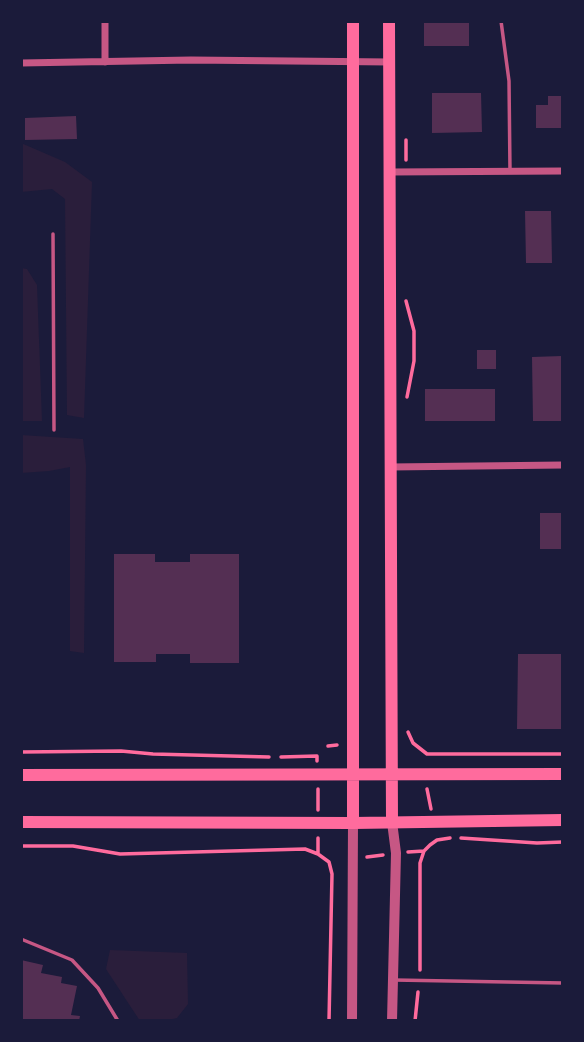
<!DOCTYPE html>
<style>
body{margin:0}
#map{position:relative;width:584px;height:1042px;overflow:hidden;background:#1b1b3a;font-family:Karla,sans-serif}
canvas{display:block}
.frame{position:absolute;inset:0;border:23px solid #1b1b3a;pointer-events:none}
</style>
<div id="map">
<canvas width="584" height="1042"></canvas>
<div class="frame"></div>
</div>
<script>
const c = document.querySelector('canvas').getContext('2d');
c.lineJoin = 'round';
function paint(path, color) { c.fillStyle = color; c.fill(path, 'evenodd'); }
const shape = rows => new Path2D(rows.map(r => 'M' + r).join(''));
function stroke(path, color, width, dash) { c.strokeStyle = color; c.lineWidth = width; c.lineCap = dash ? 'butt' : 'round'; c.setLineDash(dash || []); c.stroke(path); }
const green = shape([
 [21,143,65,162,92,182,84,418,67,415,65,199,52,189,21,192],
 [21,268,27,269,37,285,42,421,21,421],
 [21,435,83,439,86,465,84,653,70,651,70,467,49,471,21,473],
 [110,950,187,953,188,1004,177,1018,164,1021,140,1021,106,969]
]);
const building = shape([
 [424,21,469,21,469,46,424,46],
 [432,93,481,93,482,132,432,133],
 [548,96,563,96,563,128,536,128,536,105,548,105],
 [76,116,77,139,25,140,25,118],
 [525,211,551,211,552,263,526,263],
 [477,350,496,350,496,369,477,369],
 [562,356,563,421,533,421,532,357],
 [425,389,495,389,495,421,425,421],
 [540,513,563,513,563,549,540,549],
 [114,554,155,554,155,562,190,562,190,554,239,554,239,663,190,663,190,654,156,654,156,662,114,662],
 [518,654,563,654,563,729,517,729],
 [21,960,43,965,41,973,62,977,61,983,77,986,71,1015,80,1016,79,1021,21,1021]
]);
const path = shape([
 [406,140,406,160],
 [406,301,414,331,414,361,407,397],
 [408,732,413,743,427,754,563,754],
 [328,746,337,745],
 [21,752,121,751,153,754,269,757],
 [281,757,317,756,317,761],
 [318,789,318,810],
 [427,789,431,809],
 [318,838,318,854],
 [461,838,537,843,563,842],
 [21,846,73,846,120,854,305,849,318,854,329,862,332,874,329,1021],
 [408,852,424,851],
 [367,857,383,855],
 [420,970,420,863,424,851,430,845,437,840,450,838],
 [415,1021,418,992]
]);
const service = shape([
 [501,21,509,81,510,171],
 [53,234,54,430],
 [21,939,72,960,98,988,118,1021],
 [394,980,563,983]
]);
const minor = shape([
 [105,21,105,62],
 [21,63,191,60,390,62],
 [390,172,563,171],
 [390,467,563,465]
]);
const tertiary = shape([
 [352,1021,353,823],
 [392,1021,396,853,392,822]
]);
const primary = shape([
 [353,21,353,823],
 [389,21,392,822],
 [21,775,563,774],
 [21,822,353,823,563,820]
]);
paint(green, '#2a1e3b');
paint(building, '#542f53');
stroke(path, '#ff6b9d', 3.5);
stroke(service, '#c65784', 3.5);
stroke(minor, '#c65784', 7);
stroke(tertiary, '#c65784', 10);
stroke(primary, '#ff6b9d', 12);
</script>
